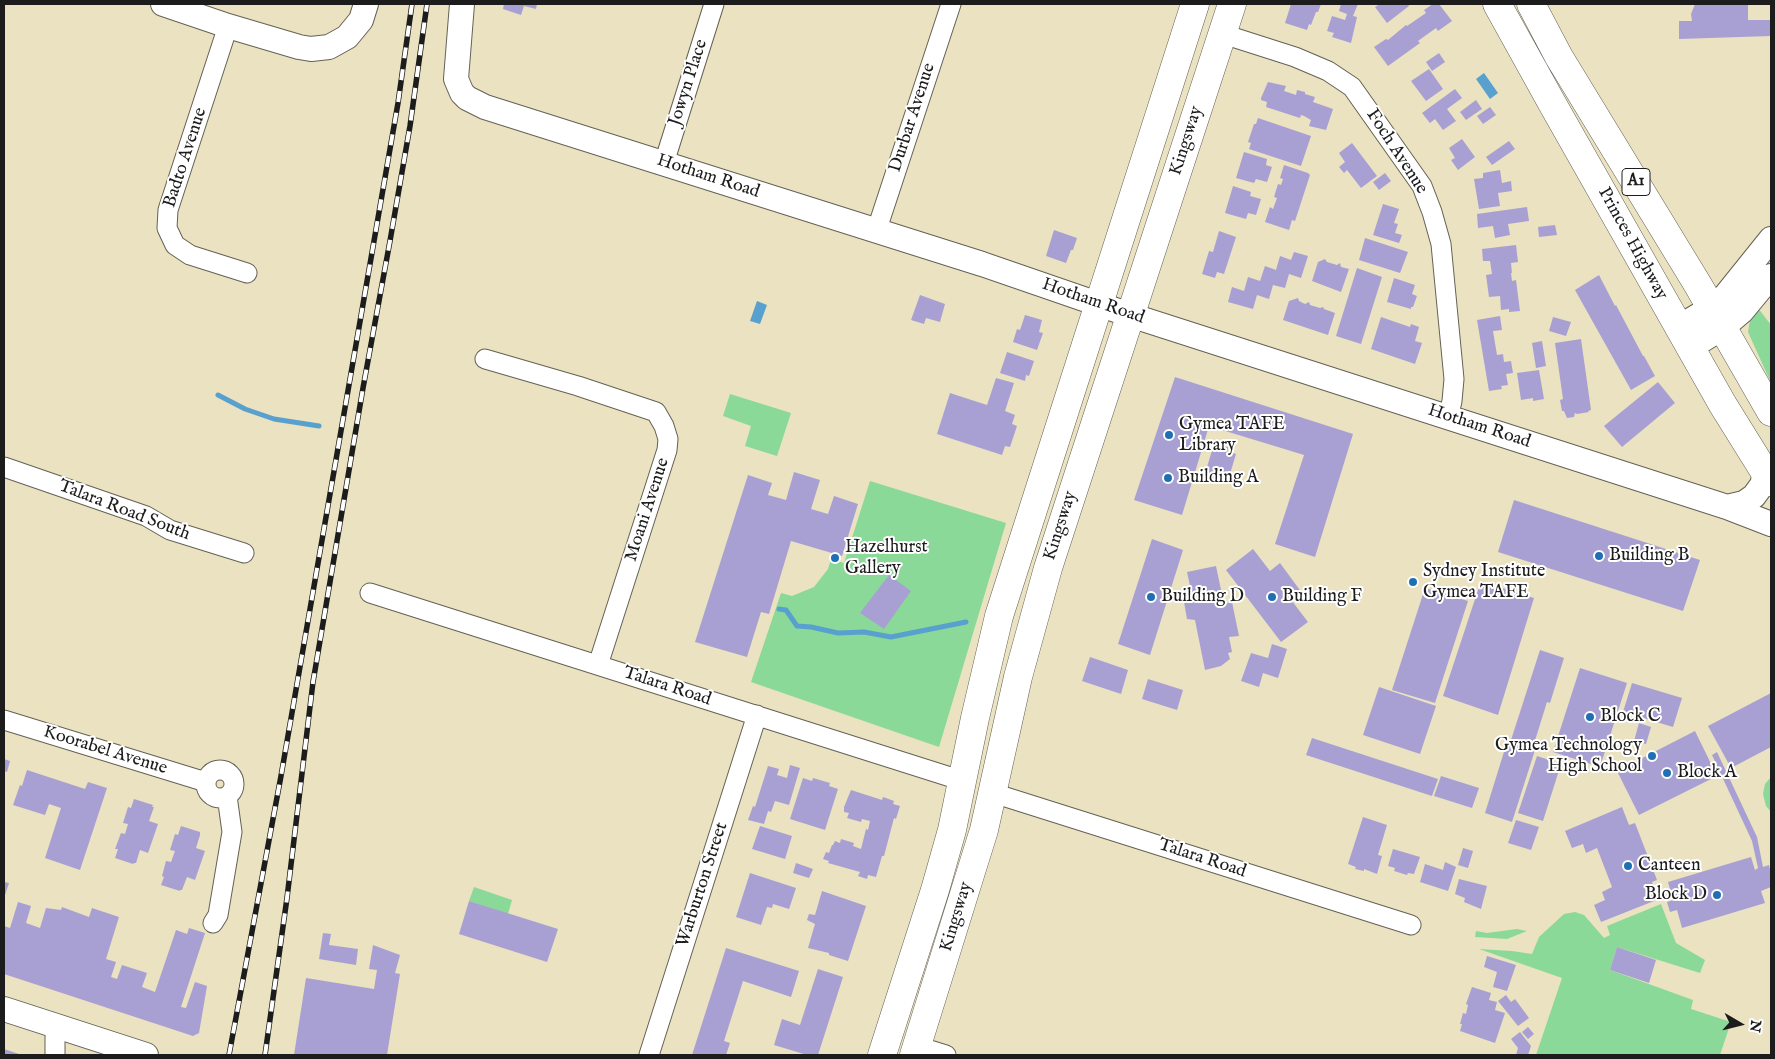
<!DOCTYPE html>
<style>
body{margin:0}
#map{position:relative;width:1775px;height:1059px;overflow:hidden;background:#eae2c0;font-family:"IM FELL English",serif}
canvas{display:block}
.frame{position:absolute;inset:0;border:5px solid #1c1c1c;pointer-events:none}
.north{position:absolute;left:1715px;top:999px;width:50px;height:50px;-webkit-text-stroke:4px #fff;paint-order:stroke;rotate:98deg;font-size:14px;font-weight:700;line-height:20px;text-align:center;color:#1c1c1c}
.north::after{content:'';display:block;margin:auto;width:18px;height:22px;background:#1c1c1c;clip-path:polygon(50% 0,100% 100%,50% 72%,0 100%)}
</style>
<div id="map">
<canvas width="1775" height="1059"></canvas>
<div class="frame"></div>
<div class="north">N</div>
</div>
<script>
const c = document.querySelector('canvas').getContext('2d');
c.lineJoin = 'round';
function paint(path, color) { c.fillStyle = color; c.fill(path, 'evenodd'); }
const shape = rows => new Path2D(rows.map(r => 'M' + r).join(''));
function stroke(path, color, width, dash) { c.strokeStyle = color; c.lineWidth = width; c.lineCap = dash ? 'butt' : 'round'; c.setLineDash(dash || []); c.stroke(path); }
function write(font, color, halo, rows, align = 'center') {
  c.font = font + ' "IM FELL English",serif'; c.lineWidth = 4; c.setLineDash([]); c.textBaseline = 'middle'; c.strokeStyle = halo; c.fillStyle = color; for (const [text, x, y, turn = 0] of rows) {
    c.save(); c.translate(x, y); c.rotate((+turn || 0) * Math.PI / 180); c.textAlign = isNaN(turn) ? turn : align; if (halo) c.strokeText(text, 0, 0); c.fillText(text, 0, 0); c.restore();
  }
}
const green = shape([
 [1758,308,1771,325,1771,383,1748,332,1750,320],
 [730,394,791,413,777,456,745,446,751,426,723,416],
 [870,481,1006,523,939,747,751,682,781,593,792,596,814,587,828,569,831,559,844,563],
 [1771,777,1771,812,1766,806,1763,794,1765,784],
 [474,887,512,900,508,914,469,901],
 [1661,904,1676,943,1705,960,1700,973,1617,947,1610,970,1693,1000,1691,1009,1731,1022,1720,1055,1536,1055,1562,978,1479,949,1512,951,1532,954,1539,937,1564,914,1575,912,1584,915,1604,938,1610,935,1607,926],
 [1517,929,1527,931,1507,939,1475,937,1476,931,1487,933]
]);
const water = shape([
 [1484,73,1498,93,1490,99,1476,79],
 [757,301,767,305,760,324,750,321]
]);
const stream = shape([
 [218,395,245,409,274,419,319,426],
 [779,609,786,610,797,626,811,627,838,633,864,632,891,637,966,622]
]);
const building = shape([
 [504,4,537,4,536,9,524,6,521,15,503,9],
 [1291,4,1321,4,1318,12,1316,12,1311,25,1309,24,1307,30,1285,23],
 [1341,4,1358,4,1353,16,1357,17,1351,43,1332,37,1334,33,1327,31,1332,16,1345,20,1347,14,1339,11],
 [1380,4,1408,4,1409,6,1387,23,1375,7],
 [1433,4,1439,4,1452,21,1438,31,1436,28,1418,41,1420,43,1388,66,1374,47,1386,39,1388,40,1406,25,1407,26,1426,13,1424,10],
 [1695,4,1748,4,1748,20,1771,20,1771,36,1679,39,1679,21,1692,21,1691,14],
 [1439,53,1445,62,1432,71,1426,62],
 [1429,69,1443,89,1426,101,1411,81],
 [1268,82,1286,86,1284,91,1296,95,1297,90,1305,92,1305,94,1315,97,1313,102,1333,109,1326,130,1309,126,1311,120,1304,116,1301,115,1300,118,1266,107,1267,102,1261,100,1261,98],
 [1455,89,1462,98,1447,109,1456,121,1443,130,1435,119,1430,123,1422,113],
 [1476,100,1482,109,1466,120,1460,112],
 [1490,107,1496,115,1483,124,1477,116],
 [1258,118,1311,136,1301,166,1249,149,1251,143,1248,142,1254,124,1256,124],
 [1462,139,1475,157,1458,170,1451,160,1455,158,1449,148],
 [1509,141,1515,149,1492,165,1486,157],
 [1352,143,1377,176,1361,188,1347,170,1344,173,1339,167,1345,162,1339,153],
 [1244,152,1267,159,1266,165,1272,167,1267,182,1256,179,1254,183,1236,178],
 [1284,165,1308,173,1310,175,1295,221,1292,220,1289,230,1265,222,1270,207,1273,209,1277,198,1274,197,1278,184,1281,185,1283,179,1280,178],
 [1500,170,1502,183,1511,181,1512,191,1498,193,1500,206,1479,209,1474,179,1483,178,1483,173],
 [1385,173,1391,181,1379,190,1373,182],
 [1233,186,1251,192,1250,196,1261,199,1256,215,1248,213,1246,219,1225,213],
 [1383,204,1399,209,1394,223,1398,224,1395,233,1402,235,1399,243,1373,235],
 [1527,207,1529,221,1508,224,1510,235,1495,238,1493,226,1478,228,1477,214],
 [1555,225,1557,235,1539,237,1538,227],
 [1054,230,1077,238,1073,250,1071,250,1066,263,1046,256],
 [1219,231,1236,237,1224,274,1217,272,1215,278,1202,274,1209,251,1213,252],
 [1365,238,1408,252,1400,273,1359,260],
 [1516,245,1518,262,1511,263,1512,273,1511,273,1512,281,1516,280,1520,311,1509,312,1509,309,1501,310,1500,296,1489,297,1486,275,1492,274,1490,261,1483,261,1482,249],
 [1294,252,1308,256,1301,278,1289,274,1285,288,1273,285,1269,299,1257,295,1253,309,1228,302,1232,287,1244,291,1248,277,1260,281,1265,266,1276,270,1280,256,1291,260],
 [1325,259,1327,262,1337,265,1340,263,1341,267,1349,269,1341,292,1312,281,1318,262],
 [1357,268,1382,277,1361,344,1336,336],
 [1599,275,1615,306,1616,305,1643,356,1644,356,1655,376,1631,390,1575,290],
 [1394,278,1415,285,1412,294,1417,296,1413,307,1411,307,1411,309,1387,302],
 [920,295,945,304,940,322,926,318,924,324,911,320],
 [1298,298,1299,301,1305,304,1309,302,1310,305,1320,308,1323,307,1324,309,1335,313,1328,335,1283,320,1289,301],
 [1025,315,1042,320,1039,332,1043,333,1037,350,1013,342,1017,329,1020,330],
 [1500,316,1502,330,1493,331,1497,355,1503,354,1504,362,1511,361,1513,373,1506,374,1508,385,1501,386,1502,389,1489,391,1477,320],
 [1381,317,1410,327,1411,324,1419,327,1415,341,1422,343,1415,364,1371,349],
 [1553,317,1571,322,1566,336,1549,331],
 [1581,339,1591,410,1588,411,1589,412,1577,414,1575,413,1574,417,1567,418,1564,411,1562,411,1560,400,1563,399,1555,343],
 [1542,341,1546,366,1536,368,1532,343],
 [1007,352,1034,361,1029,376,1026,375,1025,381,1000,373],
 [1539,370,1544,399,1533,401,1533,398,1521,400,1517,373],
 [1175,377,1353,434,1315,557,1275,544,1304,455,1209,426,1182,515,1134,500],
 [996,378,1014,383,1005,411,1015,415,1012,424,1017,426,1010,447,1005,446,1002,455,937,434,950,393,987,405],
 [1658,382,1675,403,1622,447,1604,426],
 [1222,446,1228,447,1228,451,1236,454,1227,484,1204,477,1213,447,1219,449],
 [794,472,820,480,811,509,828,514,834,496,858,504,842,556,791,541,769,614,761,612,747,657,695,642,748,475,772,483,768,495,786,500],
 [1514,500,1700,560,1683,611,1498,552],
 [1152,539,1183,550,1150,655,1118,644],
 [1253,549,1270,571,1280,563,1302,593,1292,601,1308,622,1281,642,1226,570],
 [1216,566,1224,604,1232,602,1239,636,1229,637,1232,652,1228,653,1230,659,1221,666,1205,670,1195,620,1187,619,1184,602,1193,600,1187,572],
 [889,575,911,591,884,629,860,613],
 [1481,581,1534,598,1498,715,1443,696],
 [1425,588,1468,601,1435,703,1392,690],
 [1272,644,1287,649,1278,678,1263,673,1259,687,1241,681,1251,653,1268,658],
 [1540,650,1564,658,1550,703,1547,702,1533,747,1536,747,1512,822,1485,813,1508,739,1511,740],
 [1090,657,1128,670,1121,694,1082,681],
 [1580,668,1627,683,1600,767,1553,752],
 [1148,679,1183,690,1177,710,1142,699],
 [1632,683,1682,698,1673,727,1623,712],
 [1379,687,1436,706,1420,754,1363,735],
 [1771,693,1771,747,1731,768,1708,726],
 [1639,723,1651,727,1646,744,1634,741],
 [1695,731,1717,776,1639,815,1617,771],
 [1312,738,1438,779,1432,796,1306,755],
 [1717,752,1757,837,1763,867,1769,865,1771,873,1771,887,1761,891,1765,903,1682,928,1677,910,1670,912,1667,902,1673,900,1668,882,1751,857,1755,870,1758,868,1752,841,1712,755],
 [1537,756,1561,764,1543,821,1518,813],
 [4,759,10,761,7,772,4,771],
 [790,765,800,768,789,805,775,801,771,812,768,811,764,824,748,820,753,806,755,807,768,766,779,769,777,775,787,778],
 [27,770,85,789,88,782,107,788,80,870,45,858,61,808,49,804,45,815,13,805,20,785,22,786],
 [1441,776,1479,788,1472,808,1434,796],
 [803,778,812,781,813,778,830,783,829,786,838,789,825,830,790,819],
 [851,790,882,800,883,797,894,801,893,804,900,806,896,819,894,818,884,856,882,856,876,877,868,875,867,879,858,876,860,872,828,863,829,861,823,859,826,852,829,853,832,845,833,845,835,841,840,843,841,839,854,843,853,846,861,849,866,829,868,830,870,821,862,819,861,822,847,818,849,813,844,812,844,807],
 [134,799,153,805,152,807,154,807,149,821,158,824,148,853,140,850,136,863,134,863,133,864,115,858,118,849,115,849,121,833,125,834,128,824,123,823,128,807,131,808],
 [1622,807,1629,825,1635,823,1657,880,1652,882,1659,899,1601,922,1594,905,1605,900,1602,892,1612,887,1597,848,1586,853,1583,844,1572,848,1565,831],
 [1363,817,1387,825,1378,855,1382,856,1377,874,1364,869,1364,871,1355,869,1356,867,1348,864],
 [1516,820,1539,827,1531,850,1508,843],
 [181,826,200,832,200,835,196,848,205,851,195,880,187,877,182,890,180,890,180,891,161,885,164,877,162,876,166,861,171,862,175,851,170,850,175,834,178,835],
 [760,826,792,836,785,859,752,849],
 [1463,848,1473,851,1468,868,1458,865],
 [1393,849,1420,857,1414,874,1408,873,1407,875,1394,871,1395,868,1388,866],
 [1445,862,1456,867,1448,891,1420,882,1425,864,1443,870],
 [796,863,813,869,809,878,793,873],
 [750,873,796,888,789,909,773,904,772,908,767,907,761,925,736,917],
 [1459,879,1487,886,1481,909,1464,902,1465,898,1455,894],
 [4,882,9,883,4,898],
 [822,891,866,906,848,961,829,955,829,953,808,948,815,924,807,920,809,914,815,915],
 [469,901,558,929,547,962,459,934],
 [18,902,31,906,26,923,40,928,46,908,61,910,62,907,89,917,92,908,119,917,106,959,116,962,111,977,117,979,122,965,147,973,142,987,155,992,176,930,187,934,189,928,205,933,181,1007,186,1008,195,982,207,986,199,1033,193,1036,4,974,4,926,10,928],
 [323,933,331,934,329,945,358,949,356,965,319,959],
 [373,945,400,955,395,973,400,974,387,1055,294,1055,306,978,374,989,377,970,369,969],
 [1617,947,1656,960,1649,983,1610,970],
 [726,948,799,971,791,997,743,981,724,1041,730,1043,726,1055,692,1055],
 [1487,956,1516,965,1507,991,1493,987,1497,972,1484,967],
 [818,969,843,977,818,1055,807,1055,774,1045,782,1019,800,1025],
 [1472,987,1491,993,1489,1000,1497,1002,1495,1010,1505,1013,1495,1043,1460,1031,1462,1024,1460,1024,1463,1013,1466,1014,1468,1005,1466,1004],
 [1506,995,1511,1002,1515,999,1529,1018,1518,1026,1498,1001],
 [1528,1027,1534,1034,1528,1039,1522,1032],
 [1520,1032,1531,1046,1528,1055,1516,1055,1518,1048,1511,1039],
 [4,1049,22,1055,4,1055]
]);
const minor = shape([
 [228,26,168,210,167,228,175,245,190,255,247,273],
 [1223,34,1295,57,1328,71,1352,87,1422,186,1432,212,1441,244,1454,379,1452,401,1448,418],
 [664,163,714,4],
 [876,232,951,4],
 [485,359,578,386,656,412,664,426,668,439,667,450,598,665],
 [4,467,146,516,170,530,244,553],
 [370,593,963,781],
 [4,720,206,782],
 '206 784a14 14 0 1 1 28 0a14 14 0 1 1-28 0Z',
 [993,793,1411,925],
 [213,923,218,915,232,832,227,796],
 [917,1046,946,1055],
 [55,1055,55,1037,58,1026],
 [649,1055,757,715]
]);
const tertiary = shape([
 [163,4,228,26,299,47,311,49,329,47,347,37,361,20,366,4],
 [462,4,456,79,462,93,467,98,485,107,982,264,1130,315,1727,507,1771,524],
 [1679,327,1711,308,1726,295,1771,239],
 [1691,347,1722,328,1742,311,1771,276],
 [1727,507,1744,503,1754,496,1762,485,1765,474],
 [4,1009,146,1055]
]);
const primary = shape([
 [882,1055,935,890,952,830,975,718,999,616,1195,4],
 [914,1055,984,830,1018,677,1048,568,1232,4]
]);
const trunk = shape([
 [1497,4,1553,105,1723,405,1771,482],
 [1531,4,1559,57,1698,285,1771,412]
]);
const rail = shape([
 [229,1055,281,776,398,103,412,4],
 [265,1055,287,898,313,682,363,388,390,241,410,126,427,4]
]);
const markers = [
 [1169,435,5,"#1f6fb2"],
 [1168,478,5,"#1f6fb2"],
 [1599,556,5,"#1f6fb2"],
 [835,558,5,"#1f6fb2"],
 [1413,582,5,"#1f6fb2"],
 [1151,597,5,"#1f6fb2"],
 [1272,597,5,"#1f6fb2"],
 [1590,717,5,"#1f6fb2"],
 [1652,756,5,"#1f6fb2"],
 [1667,773,5,"#1f6fb2"],
 [1628,866,5,"#1f6fb2"],
 [1717,895,5,"#1f6fb2"]
];
const shields = [
 [1636,182,28]
];
const shieldNames = [
 ["A1",1636,182]
];
const streetNames = [
 ["Jowyn Place",689,83,-72],
 ["Durbar Avenue",913,118,-72],
 ["Kingsway",1187,141,-72],
 ["Foch Avenue",1396,152,57],
 ["Badto Avenue",186,158,-72],
 ["Hotham Road",708,177,18],
 ["Princes Highway",1632,244,61],
 ["Hotham Road",1093,302,19],
 ["Hotham Road",1479,427,18],
 ["Moani Avenue",648,510,-72],
 ["Talara Road South",124,511,21],
 ["Kingsway",1061,526,-72],
 ["Talara Road",667,687,18],
 ["Koorabel Avenue",105,751,17],
 ["Talara Road",1202,859,18],
 ["Warburton Street",703,885,-72],
 ["Kingsway",957,917,-73]
];
const poiNames = [
 ["Gymea TAFE",1179,425],
 ["Library",1179,446],
 ["Building A",1178,478],
 ["Hazelhurst",845,548],
 ["Gallery",845,569],
 ["Building B",1609,556],
 ["Sydney Institute",1423,572],
 ["Gymea TAFE",1423,593],
 ["Building D",1161,597],
 ["Building F",1282,597],
 ["Block C",1600,717],
 ["Gymea Technology",1642,746,"right"],
 ["High School",1642,767,"right"],
 ["Block A",1677,773],
 ["Canteen",1638,866],
 ["Block D",1707,895,"right"]
];
paint(green, '#8ad999');
paint(water, '#58a1cf');
stroke(stream, '#58a1cf', 5);
paint(building, '#a8a0d2');
stroke(minor, '#646155', 21);
stroke(tertiary, '#646155', 26);
stroke(primary, '#646155', 29);
stroke(trunk, '#646155', 29);
stroke(minor, '#fff', 19);
stroke(tertiary, '#fff', 24);
stroke(primary, '#fff', 28);
stroke(trunk, '#fff', 28);
stroke(rail, '#1c1c1c', 5.5);
stroke(rail, '#fff', 4, [11]);
for (const [x, y, r, color] of markers) { const dot = new Path2D(); dot.arc(x, y, r, 0, 2 * Math.PI); c.fillStyle = color; c.fill(dot); stroke(dot, '#fff', 2); }
for (const [x, y, w] of shields) { const box = new Path2D(); box.roundRect(x - w / 2, y - 13.5, w, 27, 4); c.fillStyle = '#fff'; c.fill(box); stroke(box, '#1c1c1c', 1); }
write('bold 16px', '#1c1c1c', null, shieldNames);
write('18px', '#1c1c1c', '#fff', streetNames);
write('18px', '#1c1c1c', '#fff', poiNames, 'left');
</script>
